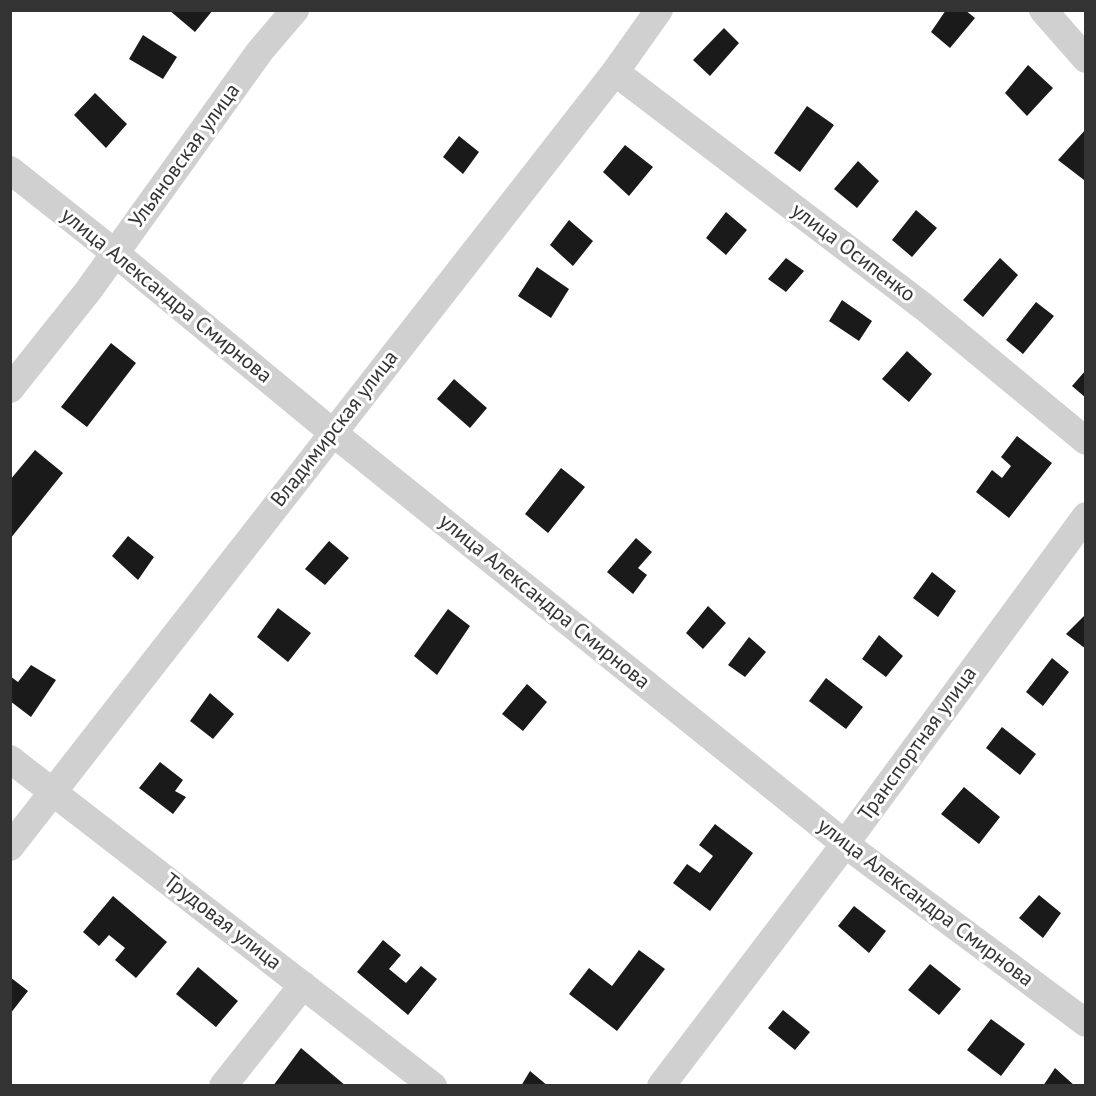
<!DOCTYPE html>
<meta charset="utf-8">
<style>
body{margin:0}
#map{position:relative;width:1096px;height:1096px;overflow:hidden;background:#fff;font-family:"PT Sans",sans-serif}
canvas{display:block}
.frame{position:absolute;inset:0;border:12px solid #333;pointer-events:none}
</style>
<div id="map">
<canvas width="1096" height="1096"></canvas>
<div class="frame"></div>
</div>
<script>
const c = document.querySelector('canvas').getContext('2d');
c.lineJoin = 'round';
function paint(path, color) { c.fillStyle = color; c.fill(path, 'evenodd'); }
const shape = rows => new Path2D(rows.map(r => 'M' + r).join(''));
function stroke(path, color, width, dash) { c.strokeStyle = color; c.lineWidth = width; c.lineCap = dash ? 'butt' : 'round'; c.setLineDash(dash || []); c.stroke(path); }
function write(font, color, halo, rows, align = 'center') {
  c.font = font + ' "PT Sans",sans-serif'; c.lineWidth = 6; c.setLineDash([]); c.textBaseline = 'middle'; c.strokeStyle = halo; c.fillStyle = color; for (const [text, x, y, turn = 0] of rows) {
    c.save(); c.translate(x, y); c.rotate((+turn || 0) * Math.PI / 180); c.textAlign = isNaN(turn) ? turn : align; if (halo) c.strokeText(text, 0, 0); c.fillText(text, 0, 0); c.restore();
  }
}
const building = shape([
 [169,10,213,10,195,32],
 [946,10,965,10,975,18,950,48,931,32],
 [724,28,739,43,710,76,693,60],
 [143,35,177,57,163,79,129,59],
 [1028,65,1053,88,1027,116,1005,93],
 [95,93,127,124,106,148,74,115],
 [807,106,834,125,800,172,774,153],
 [1086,129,1086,178,1084,180,1058,160],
 [459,136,479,152,463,174,443,157],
 [625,145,653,167,629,196,603,172],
 [858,161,879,181,857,208,834,189],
 [916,210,937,228,912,257,892,240],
 [726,212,747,230,726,255,706,238],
 [569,220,593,241,573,266,550,245],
 [786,258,804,271,786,292,768,279],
 [1000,258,1018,275,983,317,963,300],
 [537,267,569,289,551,318,518,296],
 [842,300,872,321,859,341,829,321],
 [1036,302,1054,316,1023,354,1006,340],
 [111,343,136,363,87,427,61,407],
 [907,351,932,374,909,402,882,379],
 [1086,370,1086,398,1072,386],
 [454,379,487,408,470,428,437,399],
 [1017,436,1052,463,1009,518,976,492,992,470,1002,478,1011,466,1001,457],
 [35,450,63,473,10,539,10,480],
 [561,468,585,487,548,533,525,514],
 [128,536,154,557,138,580,112,556],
 [636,538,652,552,638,568,647,575,633,594,607,572],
 [329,541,349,558,325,585,305,569],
 [932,572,956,591,938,617,913,598],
 [708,606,726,623,703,649,686,633],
 [278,608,311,633,288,662,257,637],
 [448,609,470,626,437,675,414,656],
 [1086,614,1086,649,1066,634],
 [879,635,903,656,886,677,862,659],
 [749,637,766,652,745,677,728,665],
 [1052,658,1069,672,1043,706,1026,692],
 [31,665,56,680,31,717,10,701,10,676,18,682],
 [826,678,863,707,846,729,809,701],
 [527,684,547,702,523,731,502,714],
 [210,693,234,714,213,739,190,721],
 [1002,727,1036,754,1020,775,986,748],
 [160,762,183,780,175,791,186,797,173,814,139,788],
 [964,787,1000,817,979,844,941,814],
 [715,824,753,853,710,911,673,883,687,864,700,873,713,856,699,845],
 [1039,895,1061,913,1043,938,1019,918],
 [113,896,167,942,136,978,115,960,125,948,109,935,99,946,83,932],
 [854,906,886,931,869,953,838,926],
 [383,940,401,955,389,969,406,983,421,966,437,979,408,1015,357,972],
 [639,950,665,969,617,1031,569,994,589,968,612,986],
 [930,964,961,989,939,1015,908,990],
 [198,967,238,1001,216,1027,176,994],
 [10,977,28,991,10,1014],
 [783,1010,810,1032,795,1050,768,1028],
 [991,1019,1025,1044,1001,1076,967,1050],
 [301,1048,346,1086,273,1086],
 [1055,1068,1075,1086,1043,1086],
 [530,1071,548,1086,521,1086]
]);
const minor = shape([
 [1043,10,1086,59],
 [615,72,924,307,1086,441],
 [10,170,115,253,332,432,845,844,1086,1023],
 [10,389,88,291,260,51,295,10],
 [10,759,433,1086],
 [10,847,615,72,659,10],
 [223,1086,303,985],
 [661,1086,845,844,1086,516]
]);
const streetNames = [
 ["Ульяновская улица",185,156,-54],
 ["улица Осипенко",853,253,37],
 ["улица Александра Смирнова",166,296,39],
 ["Владимирская улица",335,429,-52],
 ["улица Александра Смирнова",544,602,39],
 ["Транспортная улица",918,744,-54],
 ["улица Александра Смирнова",925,903,37],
 ["Трудовая улица",222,922,38]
];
paint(building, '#1a1a1a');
stroke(minor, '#d0d0d0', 28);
write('21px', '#333', '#fff', streetNames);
</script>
